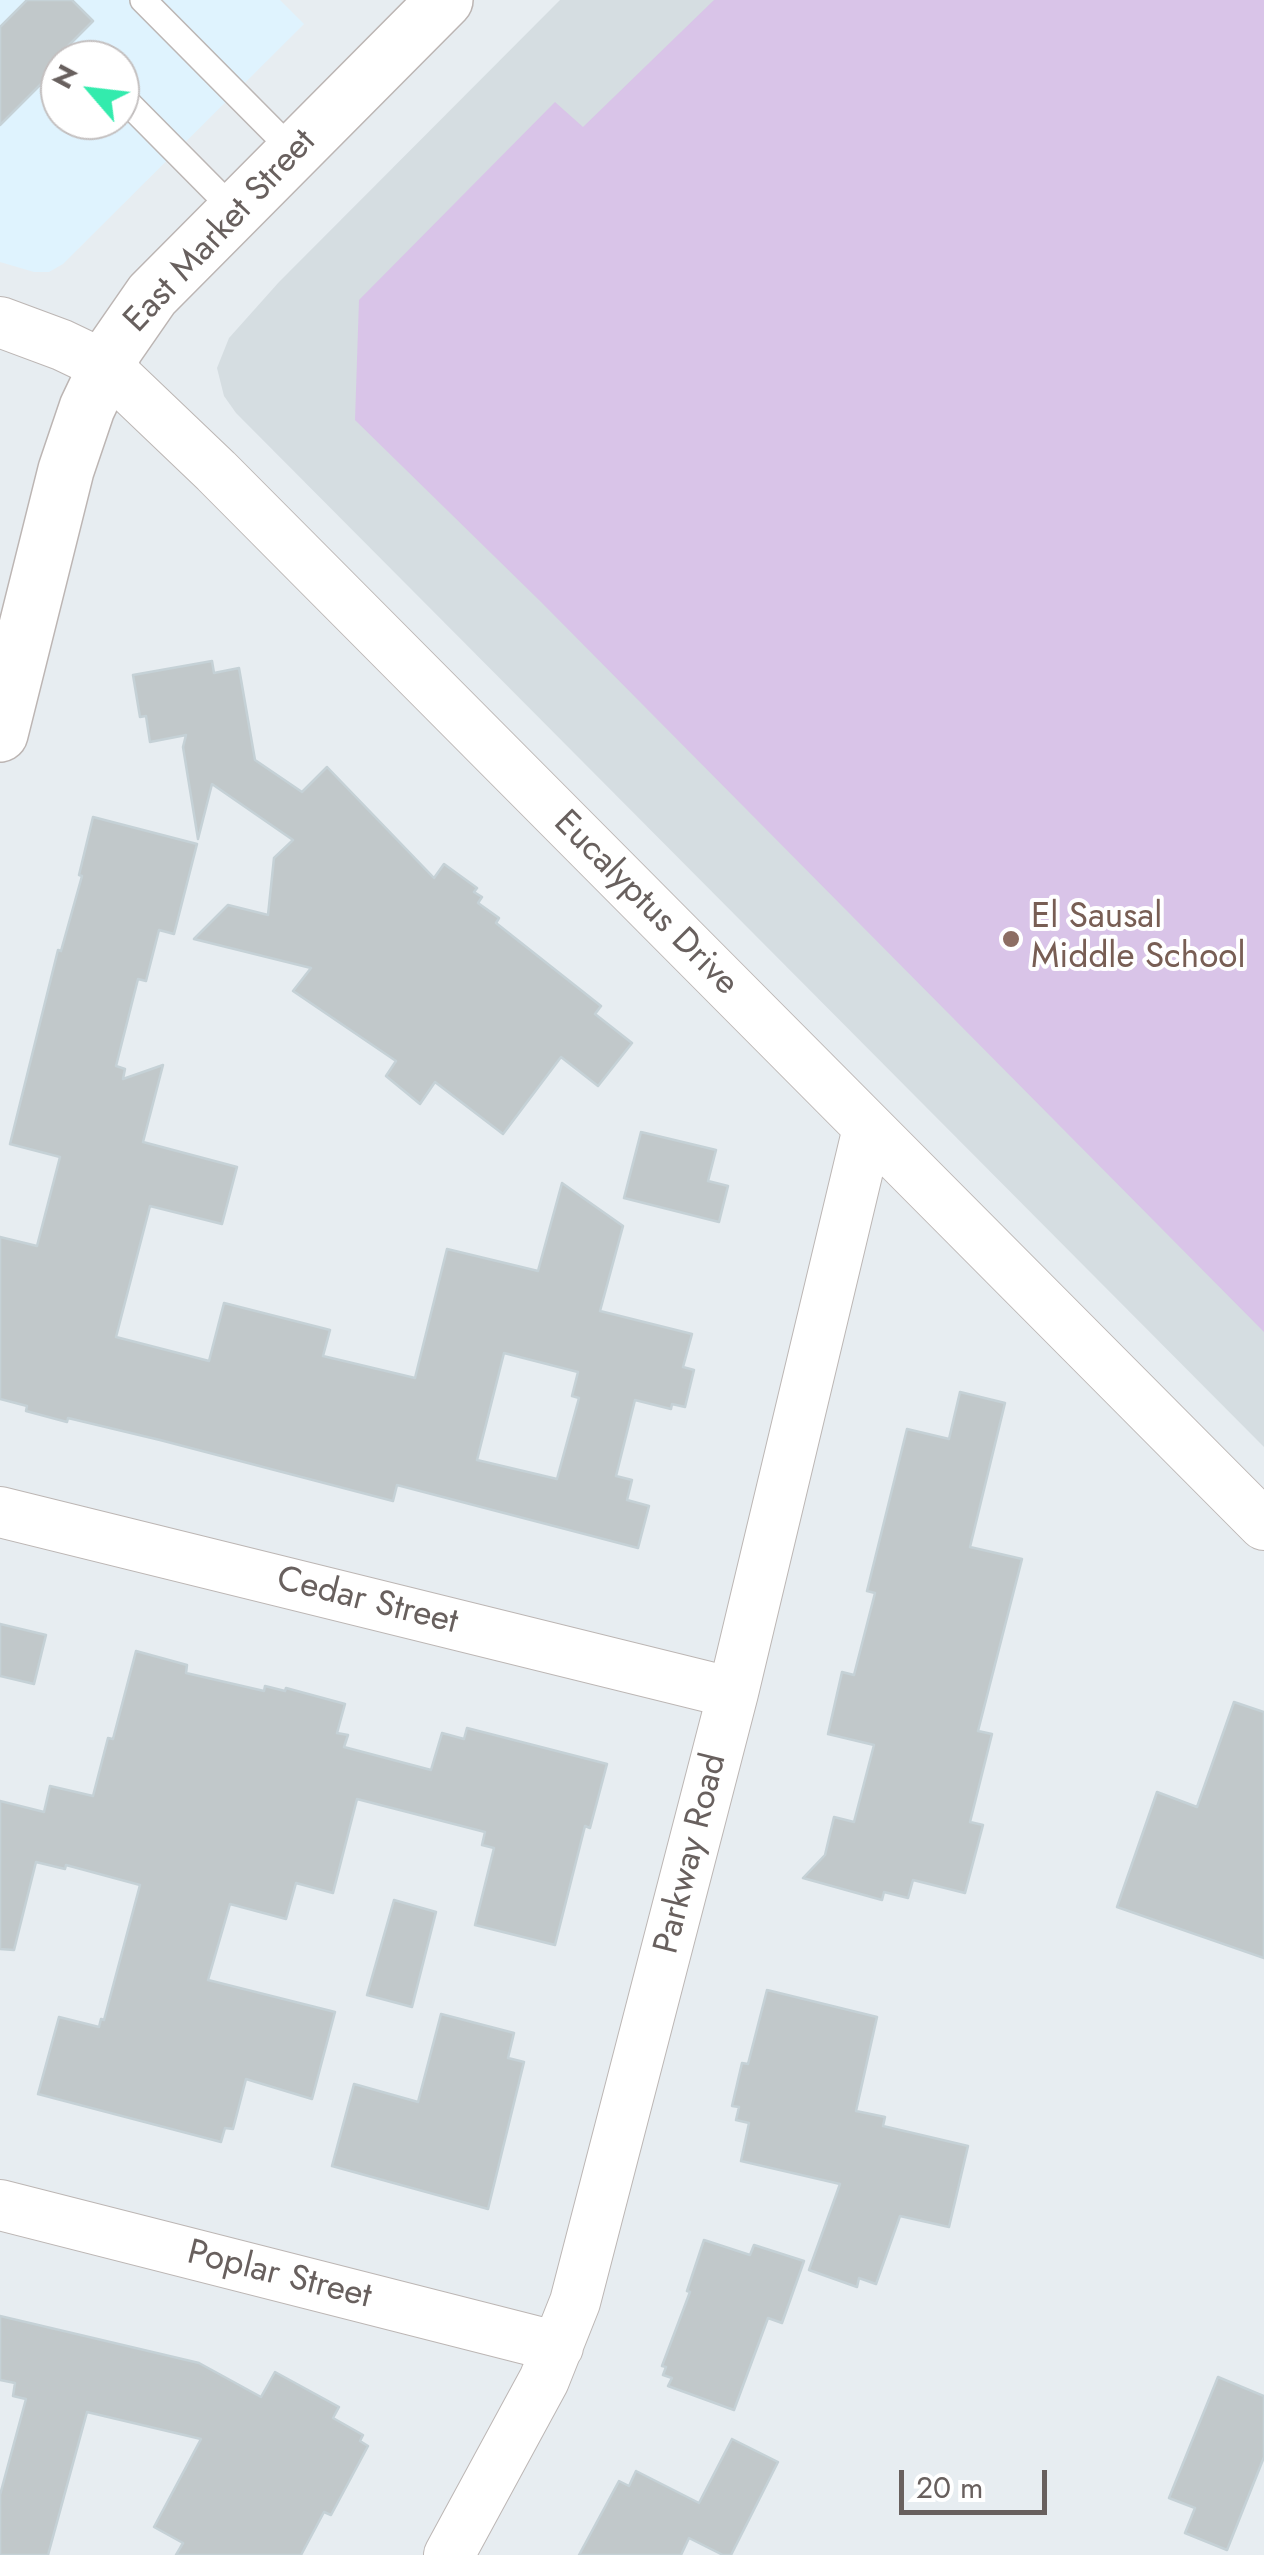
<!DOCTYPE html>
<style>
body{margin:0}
#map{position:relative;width:1264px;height:2555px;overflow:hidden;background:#e7edf1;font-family:Jost,sans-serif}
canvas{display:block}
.north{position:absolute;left:40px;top:40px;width:100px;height:100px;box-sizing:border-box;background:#fff;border:2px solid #c3bfbf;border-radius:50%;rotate:298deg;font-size:28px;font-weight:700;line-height:40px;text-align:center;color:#68605e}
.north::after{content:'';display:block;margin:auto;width:35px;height:45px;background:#33ebad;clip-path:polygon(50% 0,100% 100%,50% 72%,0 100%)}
.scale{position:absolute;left:899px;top:2470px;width:148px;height:45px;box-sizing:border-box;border:5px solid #68605e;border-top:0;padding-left:12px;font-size:30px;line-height:35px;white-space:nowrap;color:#68605e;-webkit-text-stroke:8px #fff;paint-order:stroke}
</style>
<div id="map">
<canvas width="1264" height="2555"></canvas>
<div class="north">N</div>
<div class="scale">20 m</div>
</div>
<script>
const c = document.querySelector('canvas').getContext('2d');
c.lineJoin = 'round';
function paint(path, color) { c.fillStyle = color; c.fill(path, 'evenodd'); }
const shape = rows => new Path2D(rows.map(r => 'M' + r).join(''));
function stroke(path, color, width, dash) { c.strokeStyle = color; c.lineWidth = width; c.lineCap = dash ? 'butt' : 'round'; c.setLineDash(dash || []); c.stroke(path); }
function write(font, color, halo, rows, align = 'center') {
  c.font = font + ' Jost,sans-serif'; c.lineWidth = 8; c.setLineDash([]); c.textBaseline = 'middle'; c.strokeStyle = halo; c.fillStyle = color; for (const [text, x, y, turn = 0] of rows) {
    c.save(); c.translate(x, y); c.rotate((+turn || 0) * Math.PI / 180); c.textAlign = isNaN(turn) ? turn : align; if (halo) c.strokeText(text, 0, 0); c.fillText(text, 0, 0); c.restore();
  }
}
const commercial = shape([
 [0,0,280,0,304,24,63,264,49,272,34,272,0,262],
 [60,60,120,60,120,120,60,120]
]);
const education = shape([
 [560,0,1264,0,1264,1447,236,413,224,396,217,368,229,338,279,282]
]);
const green = shape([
 [714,0,1264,0,1264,1332,541,602,355,420,359,300,555,102,583,127]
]);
const building = shape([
 [27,0,72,0,93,21,49,65,54,71,0,125,0,27,27,0],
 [212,661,214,673,239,668,255,760,302,792,327,767,434,878,444,864,477,888,474,892,482,897,478,903,499,918,496,923,601,1006,595,1014,632,1043,598,1086,561,1057,503,1134,435,1082,420,1104,386,1076,396,1061,293,991,311,968,194,939,228,905,268,915,274,858,293,840,212,784,198,839,183,747,186,735,150,742,146,716,140,717,133,675,212,661],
 [93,817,197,844,174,934,159,930,146,981,138,979,116,1066,125,1069,123,1079,163,1065,143,1142,237,1167,222,1224,150,1206,116,1337,209,1361,224,1303,330,1330,323,1356,415,1378,447,1249,538,1271,562,1183,623,1226,600,1311,692,1334,683,1367,694,1370,685,1407,672,1404,671,1409,635,1400,616,1476,632,1480,627,1500,649,1506,638,1548,397,1485,393,1501,160,1440,68,1418,67,1422,26,1411,27,1406,0,1399,0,1237,37,1246,60,1157,10,1144,58,950,61,951,82,876,79,875,93,817],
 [504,1353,578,1372,572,1396,579,1398,557,1479,477,1460,504,1353],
 [641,1132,716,1150,708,1181,728,1186,719,1222,624,1198,641,1132],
 [960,1392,1005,1403,970,1547,1022,1559,978,1731,992,1734,970,1822,983,1825,965,1893,913,1880,908,1898,884,1892,882,1900,803,1878,825,1855,834,1817,854,1822,874,1745,828,1734,842,1672,854,1675,875,1593,867,1591,907,1429,949,1439,960,1392],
 [0,1624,46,1635,34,1684,0,1676,0,1624],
 [136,1651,187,1665,186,1673,264,1691,265,1686,285,1691,286,1688,345,1704,337,1733,348,1735,344,1747,431,1770,442,1733,464,1739,467,1728,607,1764,590,1828,585,1826,555,1945,475,1925,494,1848,482,1845,485,1832,357,1799,333,1893,296,1883,286,1919,230,1904,208,1980,335,2012,312,2099,246,2079,233,2129,225,2128,221,2142,38,2094,59,2017,99,2027,101,2019,104,2020,140,1885,66,1865,65,1869,36,1862,14,1950,0,1949,0,1801,44,1812,50,1786,93,1796,108,1738,113,1739,136,1651],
 [1234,1702,1264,1712,1264,1958,1117,1907,1157,1792,1197,1807,1234,1702],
 [394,1900,436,1912,412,2007,367,1995,394,1900],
 [767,1990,877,2017,856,2111,885,2117,883,2126,968,2146,949,2227,900,2216,876,2284,859,2278,857,2287,809,2270,840,2184,741,2161,749,2123,736,2120,739,2107,732,2106,742,2063,748,2064,767,1990],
 [441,2014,514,2033,508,2058,524,2062,488,2209,332,2166,354,2084,418,2102,441,2014],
 [704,2240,750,2255,754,2245,804,2261,782,2323,768,2318,734,2410,668,2386,672,2378,663,2375,666,2367,662,2366,690,2292,687,2291,704,2240],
 [0,2316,199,2363,261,2397,275,2372,339,2407,333,2418,363,2435,360,2441,368,2446,331,2515,324,2512,301,2555,176,2555,183,2543,154,2527,201,2439,87,2412,48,2555,0,2555,0,2495,26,2399,13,2396,15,2383,0,2380,0,2316],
 [1218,2377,1264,2396,1264,2457,1227,2550,1185,2533,1195,2508,1169,2498,1218,2377],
 [732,2439,778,2462,731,2555,723,2555,689,2538,681,2555,579,2555,619,2481,629,2486,636,2471,699,2503,732,2439]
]);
const lane = shape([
 [143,0,294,152],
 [120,95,234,210]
]);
const street = shape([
 [0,322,62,345,106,366,216,471,1264,1525],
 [0,1512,733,1693],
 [0,2205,558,2347],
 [449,2555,544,2380,575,2302,733,1693,868,1128]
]);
const secondary = shape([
 [0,734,66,470,87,408,116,347,152,295,445,0]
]);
const markers = [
 [1011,939,10,"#8d6e63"]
];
const streetNames = [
 ["East Market Street",221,232,-47],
 ["Eucalyptus Drive",645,904,45],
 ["Cedar Street",367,1602,14],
 ["Parkway Road",692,1854,-76],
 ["Poplar Street",279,2276,14]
];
const educationNames = [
 ["El Sausal",1031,919],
 ["Middle School",1031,959]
];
paint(commercial, '#dff3fe');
paint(education, '#d5dde1');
paint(green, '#d9c4e8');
paint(building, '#c1c8ca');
stroke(building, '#c5d1d6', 2.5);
stroke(lane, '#bcb6b4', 28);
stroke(street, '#bcb6b4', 52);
stroke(secondary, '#bcb5b3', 58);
stroke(lane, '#fff', 25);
stroke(street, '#fff', 50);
stroke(secondary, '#fff', 55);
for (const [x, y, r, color] of markers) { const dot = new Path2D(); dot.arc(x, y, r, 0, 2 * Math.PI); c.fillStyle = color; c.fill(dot); stroke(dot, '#fff', 4); }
write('35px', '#68605e', '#fff', streetNames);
write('35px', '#785e54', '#fff', educationNames, 'left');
</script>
